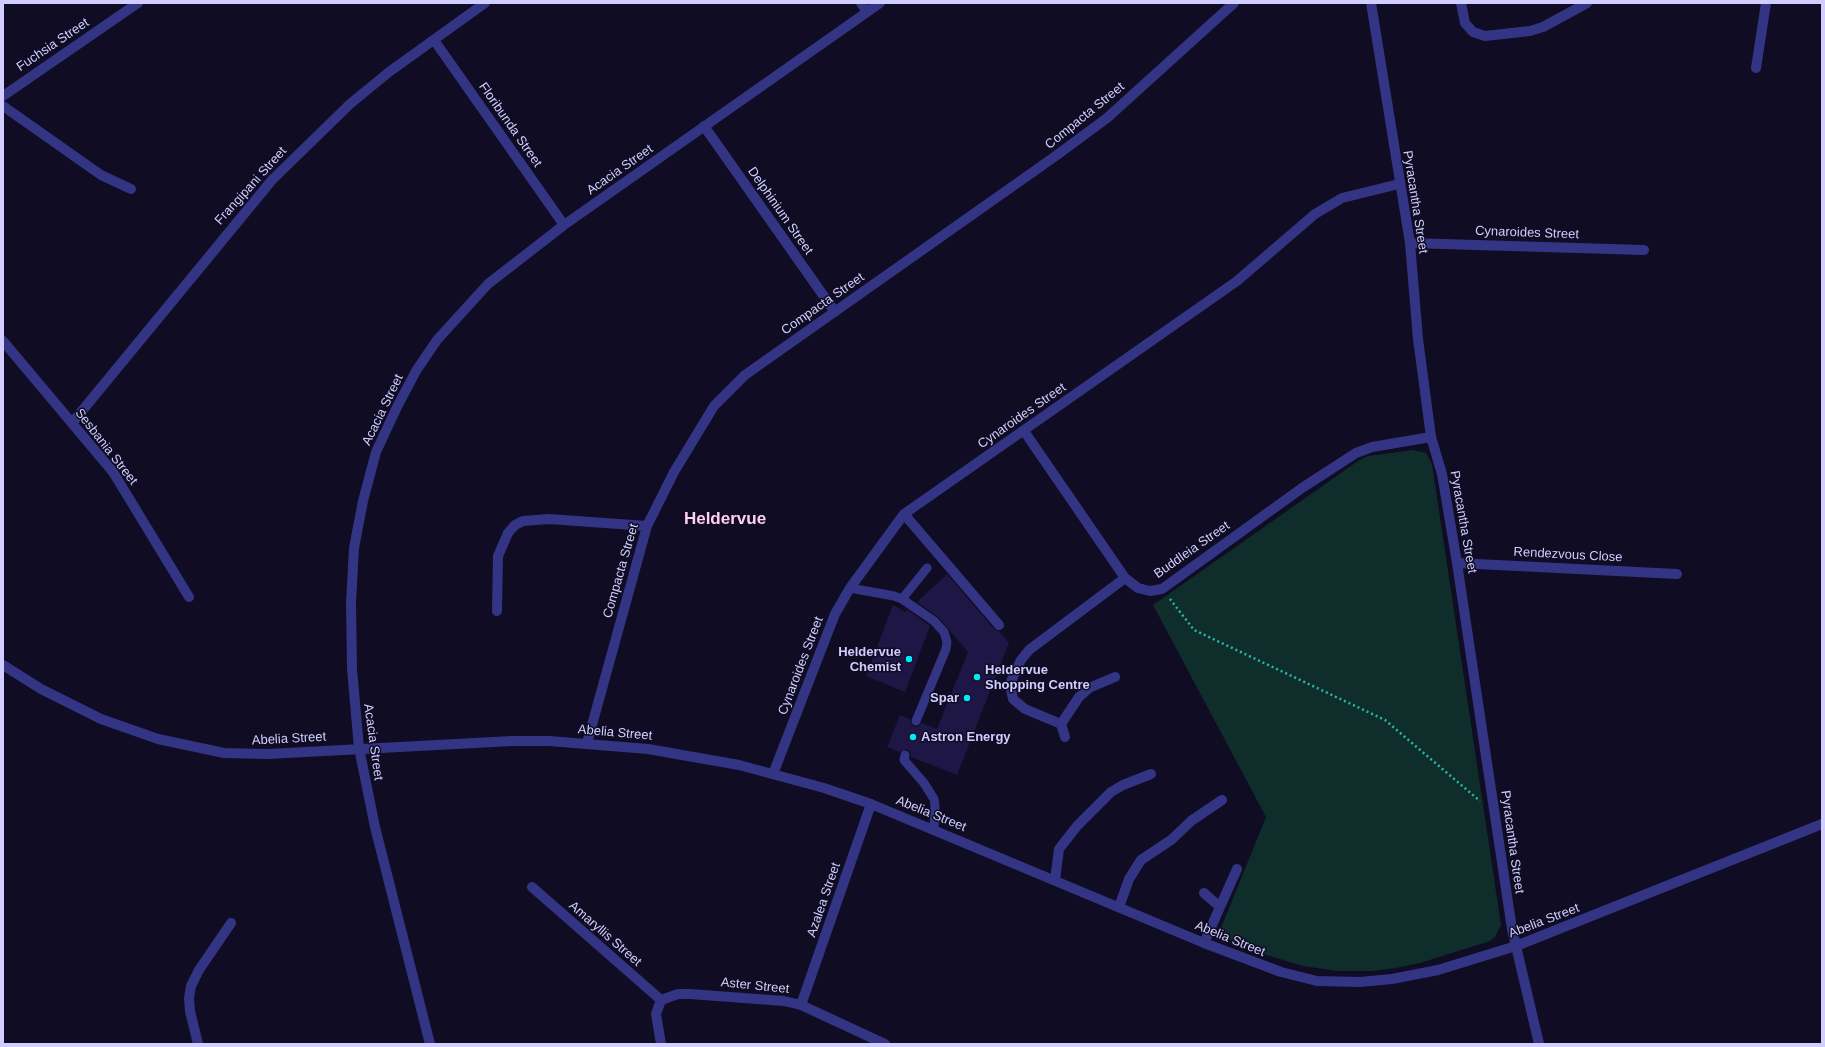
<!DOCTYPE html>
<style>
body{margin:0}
#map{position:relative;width:1825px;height:1047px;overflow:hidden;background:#0f0c23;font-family:Arial,sans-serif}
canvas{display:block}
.frame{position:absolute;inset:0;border:4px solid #d1ceff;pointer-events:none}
</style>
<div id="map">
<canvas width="1825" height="1047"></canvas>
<div class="frame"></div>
</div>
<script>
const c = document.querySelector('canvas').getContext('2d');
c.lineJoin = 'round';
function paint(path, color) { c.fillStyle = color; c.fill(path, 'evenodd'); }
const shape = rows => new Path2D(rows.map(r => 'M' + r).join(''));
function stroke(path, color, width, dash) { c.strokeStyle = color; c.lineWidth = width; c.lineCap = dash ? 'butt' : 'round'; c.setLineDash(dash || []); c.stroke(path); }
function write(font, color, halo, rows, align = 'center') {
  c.font = font + ' Arial,sans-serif'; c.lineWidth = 3; c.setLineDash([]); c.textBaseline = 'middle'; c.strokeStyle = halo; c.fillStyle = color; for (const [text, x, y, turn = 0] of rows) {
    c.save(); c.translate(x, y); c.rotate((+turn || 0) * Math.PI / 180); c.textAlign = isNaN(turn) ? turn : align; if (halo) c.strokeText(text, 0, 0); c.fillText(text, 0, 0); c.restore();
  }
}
const green = shape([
 [1413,450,1426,453,1432,464,1501,925,1495,937,1490,941,1420,963,1396,968,1373,971,1337,971,1303,966,1260,953,1218,935,1266,817,1153,605,1358,461,1368,456]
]);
const building = shape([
 [947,574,994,629,999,631,1009,643,957,775,911,757,911,753,907,749,900,752,887,747,900,715,910,719,911,724,914,727,919,726,922,723,937,729,968,652,938,617,917,602],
 [893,605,905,612,908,610,930,626,905,692,866,676]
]);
const path = shape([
 [1170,599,1194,630,1385,720,1480,801]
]);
const service = shape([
 [850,588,894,596,902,599,934,621,944,632,947,642,946,649,916,721],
 [902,599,927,568],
 [905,755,904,760,924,783,934,799,935,805,934,829]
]);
const minor = shape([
 [861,3,867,12],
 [1371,3,1410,243,1418,339,1431,437,1442,474,1457,563,1512,929,1539,1044],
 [1461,3,1465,23,1473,32,1485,36,1530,31,1543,27,1587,3],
 [434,40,564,225],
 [1756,68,1766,3],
 [3,96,138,3],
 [3,106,101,175,131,189],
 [704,126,835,312],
 [1410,243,1644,250],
 [3,341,113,472,189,597],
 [72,423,272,180,350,104,389,72,485,3],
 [1024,431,1125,578,1138,588,1150,591,1162,589,1302,488,1356,453,1372,447,1431,437],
 [904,514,999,625],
 [1457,563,1677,574],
 [497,611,498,556,508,533,515,525,523,521,549,519,647,526],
 [1061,724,1079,697,1089,688,1115,677],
 [1065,737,1061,724,1025,709,1013,699,1010,685,1014,674,1021,660,1029,650,1125,578],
 [587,743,647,526,674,472,714,406,745,375,1057,155,1107,118,1234,3],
 [773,774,835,614,850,588,904,514,1237,281,1315,214,1342,198,1399,184],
 [1055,880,1059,849,1077,826,1111,792,1123,785,1151,774],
 [532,887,661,1000],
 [1204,893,1220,907],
 [1119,907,1129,879,1141,860,1171,840,1191,821,1222,800],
 [1204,943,1237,869],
 [801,1005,871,804],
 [198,1044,190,1011,189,998,191,986,199,970,231,923],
 [430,1044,375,827,359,748,352,669,351,603,354,548,363,501,376,452,397,407,416,371,437,340,488,284,564,225,880,3],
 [661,1044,656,1014,661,1000,678,994,690,994,784,1001,801,1005,885,1044]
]);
const tertiary = shape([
 [3,665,41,689,101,719,158,739,224,753,268,754,512,741,549,741,648,749,739,765,824,788,871,804,1204,943,1281,972,1317,981,1360,982,1392,979,1438,970,1516,946,1822,824]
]);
const markers = [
 [909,659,4,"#00ebf9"],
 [977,677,4,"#00ebf9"],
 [967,698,4,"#00ebf9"],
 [913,737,4,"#00ebf9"]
];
const streetNames = [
 ["Fuchsia Street",53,45,-34],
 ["Compacta Street",1085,116,-39],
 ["Floribunda Street",510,125,55],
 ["Acacia Street",620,170,-35],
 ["Frangipani Street",251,186,-48],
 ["Pyracantha Street",1415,202,81],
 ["Delphinium Street",780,211,55],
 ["Cynaroides Street",1527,233,2],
 ["Compacta Street",823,304,-35],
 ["Acacia Street",383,410,-64],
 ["Cynaroides Street",1022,416,-35],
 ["Sesbania Street",106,447,52],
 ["Pyracantha Street",1463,522,80],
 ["Buddleia Street",1192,550,-35],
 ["Rendezvous Close",1568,555,3],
 ["Compacta Street",621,571,-74],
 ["Cynaroides Street",801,666,-69],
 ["Abelia Street",615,733,5],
 ["Abelia Street",289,739,-3],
 ["Acacia Street",373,742,82],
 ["Abelia Street",931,814,22],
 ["Pyracantha Street",1512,842,82],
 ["Azalea Street",824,900,-71],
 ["Abelia Street",1544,921,-21],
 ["Amaryllis Street",605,934,41],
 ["Abelia Street",1230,939,22],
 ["Aster Street",755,986,6]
];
const poiNames = [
 ["Heldervue",901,652],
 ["Chemist",901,667],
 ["Heldervue",985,670,"left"],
 ["Shopping Centre",985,685,"left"],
 ["Spar",959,698],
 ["Astron Energy",921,737,"left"]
];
const districtNames = [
 ["Heldervue",725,519]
];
paint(green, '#0f2d2b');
paint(building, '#1e1745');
stroke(path, '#25bbac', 2.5, [2, 3]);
stroke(service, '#343485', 9);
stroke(minor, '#343485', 10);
stroke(tertiary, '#343485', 10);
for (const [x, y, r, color] of markers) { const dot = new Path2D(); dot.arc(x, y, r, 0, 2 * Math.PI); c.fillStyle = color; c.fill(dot); stroke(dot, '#0f0c23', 1.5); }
write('13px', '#d1ceff', '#0f0c23', streetNames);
write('bold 13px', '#d1ceff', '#0f0c23', poiNames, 'right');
write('bold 17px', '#ffd0f0', '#0f0c23', districtNames);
</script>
